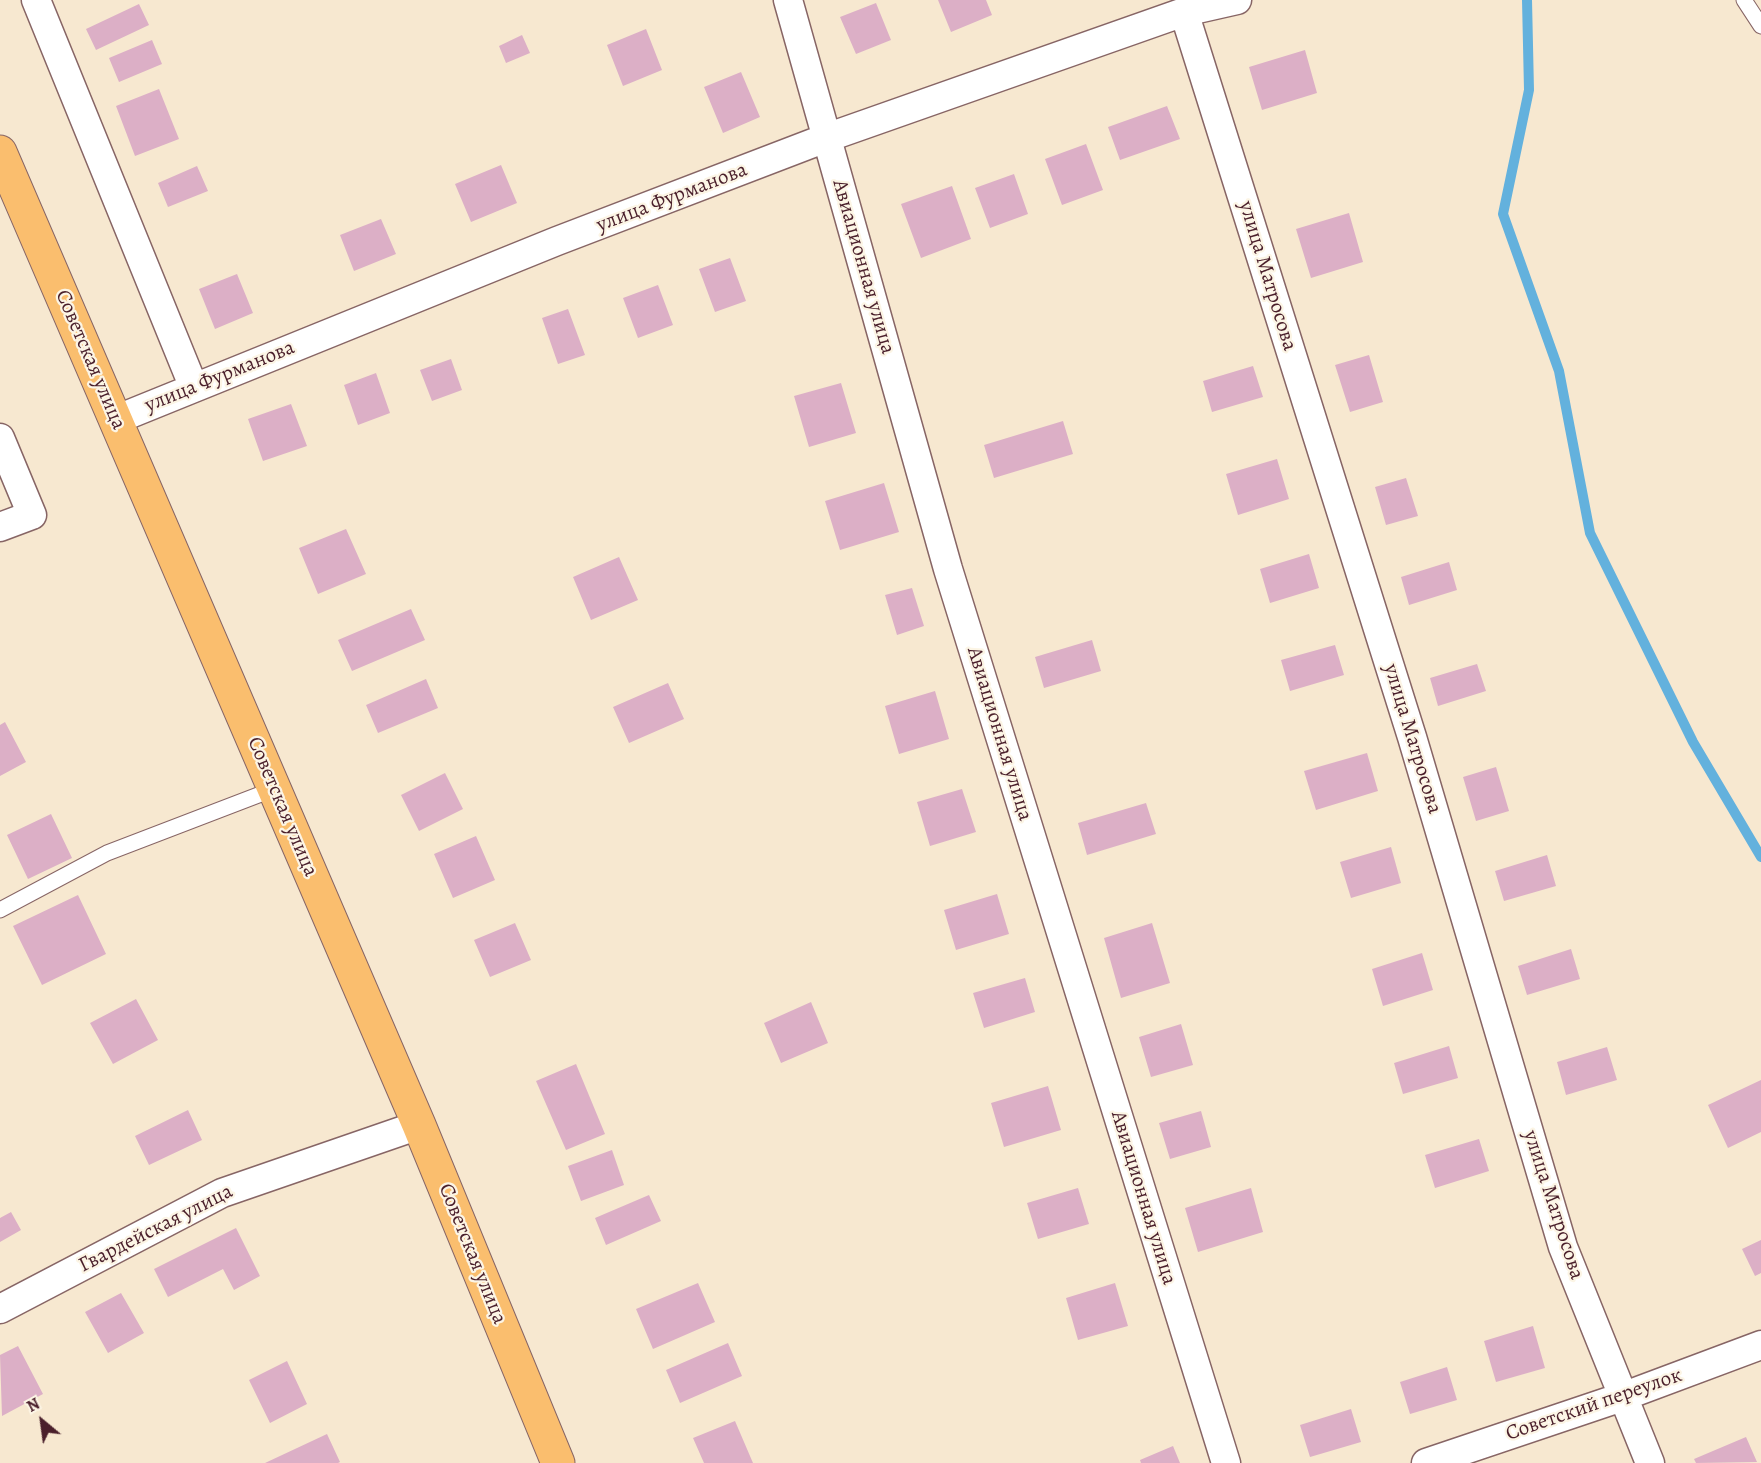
<!DOCTYPE html>
<meta charset="utf-8">
<style>
body{margin:0}
#map{position:relative;width:1761px;height:1463px;overflow:hidden;background:#f7e8d0;font-family:Alegreya,serif}
canvas{display:block}
.north{position:absolute;left:12px;top:1391px;width:60px;height:60px;-webkit-text-stroke:4px #fcf5e5;paint-order:stroke;rotate:331deg;font-size:16px;font-weight:700;line-height:24px;text-align:center;color:#4a1f2b}
.north::after{content:'';display:block;margin:auto;width:21px;height:27px;background:#4a1f2b;clip-path:polygon(50% 0,100% 100%,50% 72%,0 100%)}
</style>
<div id="map">
<canvas width="1761" height="1463"></canvas>
<div class="north">N</div>
</div>
<script>
const c = document.querySelector('canvas').getContext('2d');
c.lineJoin = 'round';
const shape = rows => new Path2D(rows.map(r => 'M' + r).join(''));
function stroke(path, color, width, dash) { c.strokeStyle = color; c.lineWidth = width; c.lineCap = dash ? 'butt' : 'round'; c.setLineDash(dash || []); c.stroke(path); }
function paint(path, color) { c.fillStyle = color; c.fill(path, 'evenodd'); }
function write(font, color, halo, rows, align = 'center') {
  c.font = font + ' Alegreya,serif'; c.lineWidth = 4.5; c.setLineDash([]); c.textBaseline = 'middle'; c.strokeStyle = halo; c.fillStyle = color; for (const [text, x, y, turn = 0] of rows) {
    c.save(); c.translate(x, y); c.rotate((+turn || 0) * Math.PI / 180); c.textAlign = isNaN(turn) ? turn : align; if (halo) c.strokeText(text, 0, 0); c.fillText(text, 0, 0); c.restore();
  }
}
const stream = shape([
 [1527,0,1529,90,1503,214,1559,371,1590,533,1693,742,1761,857]
]);
const building = shape([
 [938,0,986,0,992,15,951,32],
 [876,3,891,40,856,54,840,17],
 [139,4,149,25,96,50,86,29],
 [646,29,662,70,623,86,607,45],
 [522,35,530,53,506,63,499,46],
 [152,40,162,64,119,82,109,58],
 [1305,50,1317,93,1262,110,1249,67],
 [741,72,760,117,723,133,704,87],
 [159,89,179,139,135,156,116,106],
 [1167,106,1180,139,1120,160,1108,127],
 [1086,144,1103,190,1062,205,1045,159],
 [501,165,517,203,471,222,455,184],
 [197,166,208,191,168,207,158,183],
 [1014,174,1028,214,990,228,975,188],
 [952,186,971,239,921,258,901,204],
 [1349,213,1363,262,1311,278,1296,229],
 [381,219,396,254,354,271,340,235],
 [730,258,746,301,715,312,699,269],
 [237,274,253,313,215,329,199,289],
 [658,285,673,325,638,338,623,298],
 [568,309,585,355,558,364,542,318],
 [1369,355,1383,402,1350,412,1335,365],
 [451,359,462,390,432,401,420,370],
 [1253,366,1263,397,1212,412,1203,381],
 [376,373,390,413,358,425,344,385],
 [841,383,856,433,809,447,794,396],
 [291,404,307,446,263,461,248,419],
 [1063,421,1073,454,994,478,984,445],
 [1277,459,1289,499,1238,515,1226,474],
 [1406,478,1418,516,1386,525,1375,487],
 [884,483,899,532,840,550,825,501],
 [346,529,366,574,318,594,299,548],
 [1309,554,1319,588,1270,603,1260,569],
 [619,557,638,600,591,620,573,577],
 [1449,562,1457,590,1409,605,1401,577],
 [912,588,924,626,897,635,885,595],
 [411,609,425,640,352,671,338,640],
 [1092,640,1101,671,1044,688,1035,657],
 [1335,645,1344,675,1290,691,1281,660],
 [1477,664,1486,691,1438,706,1430,678],
 [426,679,438,708,378,733,366,705],
 [668,683,684,719,629,743,613,707],
 [935,691,949,739,899,754,885,706],
 [5,722,26,762,0,776,0,725],
 [1367,753,1378,791,1316,810,1304,771],
 [1496,767,1509,811,1476,821,1463,777],
 [445,773,463,809,419,831,401,795],
 [962,789,976,832,930,846,917,802],
 [1146,803,1156,834,1087,855,1078,823],
 [51,814,72,858,28,879,7,835],
 [476,836,495,880,453,898,434,854],
 [1391,847,1401,883,1351,898,1340,862],
 [1547,855,1556,886,1504,901,1495,871],
 [997,894,1009,934,956,950,944,910],
 [78,895,106,954,42,985,13,926],
 [515,923,531,960,490,977,474,940],
 [1152,923,1170,983,1121,998,1104,938],
 [1571,949,1580,979,1527,995,1518,966],
 [1422,953,1433,990,1383,1006,1372,969],
 [1025,978,1035,1012,984,1028,973,993],
 [136,999,158,1040,113,1064,90,1023],
 [811,1002,828,1043,781,1063,764,1023],
 [1181,1024,1193,1065,1151,1077,1139,1037],
 [1449,1046,1458,1078,1403,1094,1394,1063],
 [1607,1047,1617,1080,1566,1095,1557,1062],
 [576,1064,605,1134,566,1150,536,1081],
 [1761,1080,1761,1132,1728,1148,1708,1105],
 [1048,1086,1061,1130,1004,1147,991,1103],
 [188,1110,202,1140,149,1165,135,1136],
 [1201,1111,1211,1147,1170,1159,1159,1123],
 [1479,1139,1489,1171,1435,1188,1425,1155],
 [612,1150,624,1185,581,1201,568,1166],
 [1078,1188,1089,1224,1038,1239,1027,1203],
 [1251,1188,1263,1232,1198,1252,1185,1208],
 [649,1195,661,1221,606,1245,595,1218],
 [11,1212,21,1230,0,1242,0,1218],
 [236,1228,260,1276,234,1290,223,1269,168,1297,154,1269],
 [1761,1240,1761,1273,1755,1276,1742,1249],
 [698,1283,715,1322,653,1349,636,1309],
 [1115,1283,1128,1326,1078,1340,1066,1298],
 [121,1293,144,1333,108,1353,85,1312],
 [1533,1326,1545,1368,1496,1382,1484,1341],
 [728,1343,742,1376,680,1403,666,1370],
 [18,1346,43,1394,2,1416,0,1355],
 [287,1361,307,1404,270,1423,249,1380],
 [1447,1367,1457,1400,1410,1414,1400,1382],
 [1351,1409,1361,1442,1310,1457,1300,1425],
 [735,1421,753,1463,704,1463,693,1438],
 [327,1434,340,1462,338,1463,265,1463],
 [1746,1437,1757,1462,1696,1463,1694,1459],
 [1173,1446,1180,1463,1141,1463,1140,1460]
]);
const lane = shape([
 [1744,0,1761,26],
 [0,910,107,853,274,789]
]);
const street = shape([
 [36,0,194,388],
 [788,0,948,569,1226,1463],
 [1184,12,1412,737,1563,1247,1650,1463],
 [115,420,557,241,826,138,1184,12,1237,0],
 [0,438,32,515,0,527],
 [0,1309,222,1193,419,1125],
 [1426,1463,1622,1397,1761,1345]
]);
const primary = shape([
 [0,152,419,1125,558,1463]
]);
const streetNames = [
 ["улица Фурманова",672,198,-21],
 ["Авиационная улица",863,267,74],
 ["улица Матросова",1267,276,73],
 ["Советская улица",90,360,67],
 ["улица Фурманова",220,377,-22],
 ["Авиационная улица",999,734,73],
 ["улица Матросова",1412,739,73],
 ["Советская улица",282,807,67],
 ["Авиационная улица",1143,1198,73],
 ["улица Матросова",1553,1205,72],
 ["Гвардейская улица",156,1229,-27],
 ["Советская улица",472,1254,68],
 ["Советский переулок",1594,1405,-19]
];
stroke(stream, '#63b1dd', 10);
paint(building, '#dcafc6');
stroke(lane, '#876565', 17);
stroke(street, '#876565', 31);
stroke(primary, '#876565', 35);
stroke(lane, '#fff', 15);
stroke(street, '#fff', 28);
stroke(primary, '#fabe6e', 33);
write('21px', '#4a1f2b', '#fcf5e5', streetNames);
</script>
